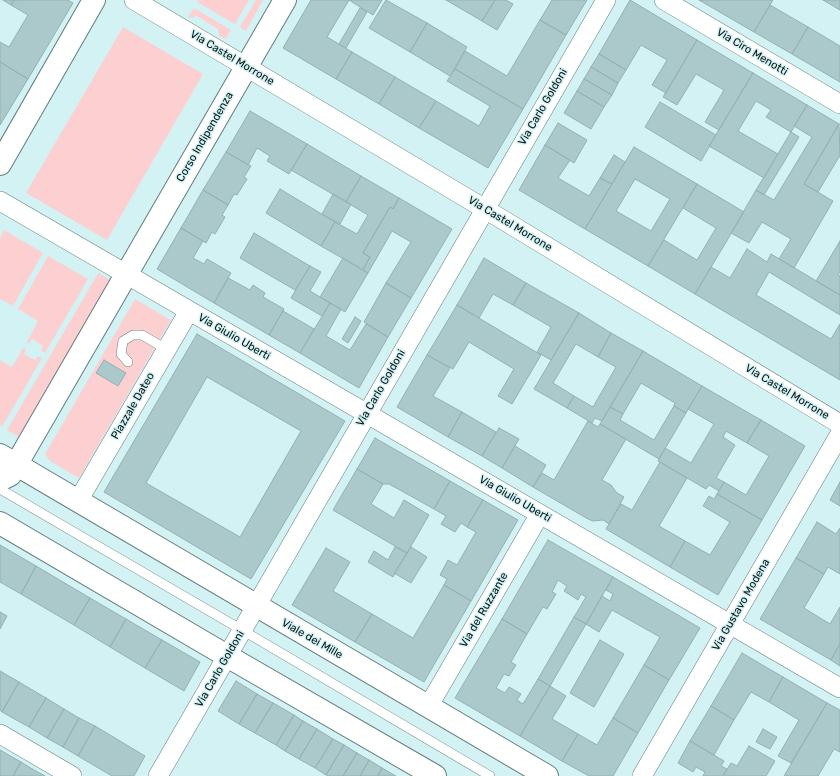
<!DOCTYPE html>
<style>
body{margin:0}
canvas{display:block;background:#d3f2f3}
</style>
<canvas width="840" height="776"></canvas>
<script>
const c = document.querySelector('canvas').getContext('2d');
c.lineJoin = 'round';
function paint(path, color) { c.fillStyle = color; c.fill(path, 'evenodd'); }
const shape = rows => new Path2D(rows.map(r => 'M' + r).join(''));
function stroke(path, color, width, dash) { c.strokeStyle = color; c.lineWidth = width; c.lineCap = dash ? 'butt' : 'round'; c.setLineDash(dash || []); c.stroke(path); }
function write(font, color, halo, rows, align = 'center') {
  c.font = font + ' Rubik,sans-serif'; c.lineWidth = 3; c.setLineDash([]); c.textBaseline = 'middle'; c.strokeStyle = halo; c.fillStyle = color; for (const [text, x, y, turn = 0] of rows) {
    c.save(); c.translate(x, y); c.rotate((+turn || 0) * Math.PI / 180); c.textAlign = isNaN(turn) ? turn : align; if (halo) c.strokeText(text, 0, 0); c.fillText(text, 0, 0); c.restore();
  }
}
const green = shape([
 [199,0,249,0,235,24,197,2],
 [256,0,263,0,246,31,240,27],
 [194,8,231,30,226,39,219,36,218,29,197,16,190,18,188,17],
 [123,27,203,74,107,240,26,193],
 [4,230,43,253,13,306,0,299,0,238],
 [48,256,88,279,45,353,41,351,43,346,32,339,29,344,27,342,38,321,18,309],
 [98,273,112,281,23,439,7,430],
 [135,299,171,320,79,478,50,461,45,454],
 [23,348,26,349,24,354,29,357,35,360,38,356,42,358,2,427,0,425,0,360,12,367]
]);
const building = shape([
 [3,0,14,0,11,5,3,0],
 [14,0,68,0,73,3,28,79,0,62,0,42,9,47,28,15,11,5,14,0],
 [311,0,349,0,327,37,352,52,336,79,283,48,311,0],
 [349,0,382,0,373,15,349,0],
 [386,0,427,23,410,52,369,28,386,0],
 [446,0,495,0,482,21,446,0],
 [495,0,506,0,513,4,497,30,482,21,495,0],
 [552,0,587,0,566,35,540,20,552,0],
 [630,0,697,40,666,93,652,85,667,60,641,45,626,70,599,54,630,0],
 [699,0,773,0,754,32,699,0],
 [823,0,840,0,840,10,823,0],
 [770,5,808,27,792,54,754,32,770,5],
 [360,8,367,12,346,48,339,44,360,8],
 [540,20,566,35,523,109,455,69,465,51,507,76,540,20],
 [427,23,467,47,450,76,410,52,427,23],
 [808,27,840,46,840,82,792,54,808,27],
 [697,40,753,73,719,130,705,122,724,90,696,74,677,105,663,97,697,40],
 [352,52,395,77,379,104,336,79,352,52],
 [599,54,626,70,618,83,591,67,599,54],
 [0,62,28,79,0,125,0,62],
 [591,67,618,83,612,95,584,79,591,67],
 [455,69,523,109,488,168,419,128,436,101,479,126,490,106,447,81,455,69],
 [753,73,807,105,791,132,766,117,771,110,756,101,738,131,778,154,764,178,709,146,753,73],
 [395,77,436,101,419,128,379,104,395,77],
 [584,79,612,95,604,107,577,91,584,79],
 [577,91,604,107,591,129,564,113,577,91],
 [660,102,716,135,701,161,645,127,660,102],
 [807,105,839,124,804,184,833,201,794,268,779,259,791,239,762,222,749,243,731,233,756,190,774,200,812,137,794,126,807,105],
 [250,111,307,144,289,174,267,161,270,156,257,148,248,165,226,152,250,111],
 [558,123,587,140,574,163,545,145,558,123],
 [839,124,840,157,839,157,818,192,804,184,839,124],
 [791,132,799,137,764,195,756,190,791,132],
 [307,144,361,176,346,202,291,170,307,144],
 [545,145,570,160,558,178,589,196,600,178,612,184,585,229,519,190,545,145],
 [634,147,697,184,648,266,585,229,634,147],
 [635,179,670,199,651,231,616,211,635,179],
 [226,152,251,166,244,177,247,179,237,195,234,194,228,205,203,190,226,152],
 [614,155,625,162,612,184,600,178,614,155],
 [361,176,399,198,393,209,390,207,363,253,370,257,363,270,321,246,335,222,357,234,368,215,346,202,361,176],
 [697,184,744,212,695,294,648,266,664,240,697,260,716,228,683,208,697,184],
 [280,189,335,222,321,246,266,213,280,189],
 [203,190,228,205,222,215,225,217,215,234,212,232,206,243,181,228,203,190],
 [333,194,351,204,340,224,322,214,333,194],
 [399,198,452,229,411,298,386,283,411,242,392,231,368,273,363,270,370,257,363,253,390,207,393,209,399,198],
 [181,228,203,241,193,258,204,264,207,259,231,273,214,303,157,269,181,228],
 [254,233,310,266,295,290,240,258,254,233],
 [840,241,840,272,838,275,840,276,840,295,816,281,840,241],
 [747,249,767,262,771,254,840,295,840,315,769,272,756,295,831,339,840,324,840,380,695,294,711,267,730,278,747,249],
 [343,258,368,273,345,312,320,297,343,258],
 [484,258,526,283,513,305,493,294,479,318,457,305,484,258],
 [310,266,321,272,310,291,330,303,322,316,291,298,310,266],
 [228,278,250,290,253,285,265,293,263,297,284,309,269,335,214,303,228,278],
 [386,283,411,298,388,337,364,322,386,283],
 [526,283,579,313,551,360,537,352,551,327,513,305,526,283],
 [330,303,341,309,326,336,350,350,366,324,388,337,359,388,300,353,330,303],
 [457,305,541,355,512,404,498,396,514,369,469,342,453,369,427,355,457,305],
 [283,311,314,329,300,353,269,335,283,311],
 [579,313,611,333,598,357,576,344,553,383,574,396,567,408,534,389,579,313],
 [355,317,361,321,348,343,342,339,355,317],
 [611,333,643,351,602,421,595,418,592,423,567,408,574,396,593,407,616,367,598,357,611,333],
 [197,334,345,421,251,579,104,492,197,334],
 [207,377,301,431,240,537,146,483,207,377],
 [643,351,702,386,686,413,674,406,675,403,641,383,623,414,610,407,643,351],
 [427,355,450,368,433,396,462,412,448,437,397,407,427,355],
 [104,360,126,373,118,386,96,373,104,360],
 [702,386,761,420,747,443,726,431,723,437,735,445,716,478,724,482,719,491,709,485,706,489,658,461,665,448,691,463,714,424,688,409,702,386],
 [674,406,686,413,659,459,600,424,610,407,623,414,620,420,654,440,674,406],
 [462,412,496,432,482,456,448,437,462,412],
 [761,420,805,446,762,520,717,494,724,482,746,495,769,456,747,443,761,420],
 [588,421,598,427,600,424,626,439,602,480,611,485,617,493,624,497,609,524,603,520,593,521,588,519,533,487,542,473,554,480,588,421],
 [499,428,519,439,502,468,482,456,499,428],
 [375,438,450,481,434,509,389,484,383,484,357,469,375,438],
 [515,446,546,465,533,487,502,468,515,446],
 [660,462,687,478,659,526,685,541,670,567,606,529,621,504,632,510,660,462],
 [357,469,383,484,371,504,394,518,404,500,429,515,407,553,333,510,357,469],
 [450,481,483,500,467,527,461,523,455,532,441,524,446,516,434,509,450,481],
 [840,482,840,506,830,500,840,482],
 [717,494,762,520,718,595,670,567,685,541,710,555,730,522,703,506,709,496,714,499,717,494],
 [483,500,518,520,471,601,444,585,447,579,440,575,448,560,457,565,476,532,467,527,483,500],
 [817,522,836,534,840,528,840,574,828,567,824,574,796,558,817,522],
 [548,540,613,577,586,624,574,617,586,597,581,594,578,600,564,591,567,586,558,580,552,592,556,594,547,609,543,607,527,634,502,619,548,540],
 [0,545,36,566,21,594,0,582,0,545],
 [395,547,407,553,393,577,368,562,374,551,388,560,395,547],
 [411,547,427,557,411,583,394,573,411,547],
 [326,548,350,562,333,591,372,614,355,642,292,605,326,548],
 [796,558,824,574,804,608,830,624,840,607,840,644,831,660,760,619,796,558],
 [36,566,90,598,74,625,21,594,36,566],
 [613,577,700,628,669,680,644,665,660,637,612,610,599,632,586,624,602,596,610,601,613,594,606,590,613,577],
 [444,585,471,601,424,682,355,642,372,614,413,638,444,585],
 [90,598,126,619,110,647,74,625,90,598],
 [0,612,7,616,0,629,0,612],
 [574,617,586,624,550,686,538,679,574,617],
 [126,619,162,640,145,668,110,647,126,619],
 [502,619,527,634,511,662,516,665,509,676,504,674,496,688,505,693,509,687,521,694,517,700,523,704,538,679,550,686,520,736,455,698,502,619],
 [162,640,200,662,184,691,145,668,162,640],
 [600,640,624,654,594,707,570,693,600,640],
 [840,644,840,666,831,660,840,644],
 [742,653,783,677,769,702,751,692,734,720,711,706,742,653],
 [644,665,669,680,638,733,613,718,644,665],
 [0,671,19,682,2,712,0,710,0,671],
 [783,677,827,703,791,763,778,756,799,720,769,702,783,677],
 [236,681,257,694,239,724,218,711,236,681],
 [19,682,46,698,29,727,2,712,19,682],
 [550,686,566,696,552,719,578,734,562,761,520,736,550,686],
 [257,694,273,703,255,733,239,724,257,694],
 [46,698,64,709,47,738,29,727,46,698],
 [273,703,294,715,276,745,255,733,273,703],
 [827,703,840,710,840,752,834,749,818,776,784,776,827,703],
 [711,706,734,720,714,755,690,741,711,706],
 [64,709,79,718,63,747,47,738,64,709],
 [294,715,303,721,285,751,276,745,294,715],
 [79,718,95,726,78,756,63,747,79,718],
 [613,718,638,733,613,776,589,776,562,761,578,734,597,745,613,718],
 [303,721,317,729,299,759,285,751,303,721],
 [95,726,145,756,134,776,112,776,78,756,95,726],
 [317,729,333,739,315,768,299,759,317,729],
 [763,729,777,737,770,749,756,742,763,729],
 [333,739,344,745,326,775,315,768,333,739],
 [690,741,724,761,721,766,727,769,723,776,703,776,705,772,696,767,693,772,678,763,690,741],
 [344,745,357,753,343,776,328,776,326,775,344,745],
 [749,746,775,761,766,776,723,776,731,763,737,766,749,746],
 [0,750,21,762,13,776,0,776,0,750],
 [357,753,369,760,360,776,343,776,357,753],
 [369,760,382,768,378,776,360,776,369,760],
 [21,762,34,770,45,776,13,776,21,762],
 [382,768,396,776,378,776,382,768]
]);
const lane = shape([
 [128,362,121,354,123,341,133,335,142,335,166,349],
 [0,489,242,630,490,776]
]);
const street = shape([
 [134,0,485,209,840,424],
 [664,0,840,104],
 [0,201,840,688],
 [78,501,189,311],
 [428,707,540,514],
 [0,734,72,776],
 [158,776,606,0],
 [642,776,840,434]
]);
const secondary = shape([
 [0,164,94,0],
 [0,480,10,475,16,465,285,0]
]);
const primary = shape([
 [0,455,547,776],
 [0,523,227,656,435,776]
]);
const streetNames = [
 ["Via Ciro Menotti",752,52,31],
 ["Via Castel Morrone",232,58,31],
 ["Via Carlo Goldoni",543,107,-60],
 ["Corso Indipendenza",205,137,-60],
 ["Via Castel Morrone",510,224,31],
 ["Via Giulio Uberti",234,337,30],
 ["Via Carlo Goldoni",381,388,-60],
 ["Via Castel Morrone",787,392,31],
 ["Piazzale Dateo",133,406,-60],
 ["Via Giulio Uberti",515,499,30],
 ["Via Gustavo Modena",741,605,-60],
 ["Via del Ruzzante",484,610,-60],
 ["Viale dei Mille",312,639,30],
 ["Via Carlo Goldoni",220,669,-60]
];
paint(green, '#fcd0d0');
paint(building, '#abc9cb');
stroke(building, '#93b1b2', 1);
stroke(lane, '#617d7f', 10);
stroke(street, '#617d7f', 20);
stroke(secondary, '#617d7f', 24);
stroke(primary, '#617d7f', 24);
stroke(lane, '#fff', 9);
stroke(street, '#fff', 19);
stroke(secondary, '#fff', 22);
stroke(primary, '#fff', 22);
write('11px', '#081314', '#d3f2f3', streetNames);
</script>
